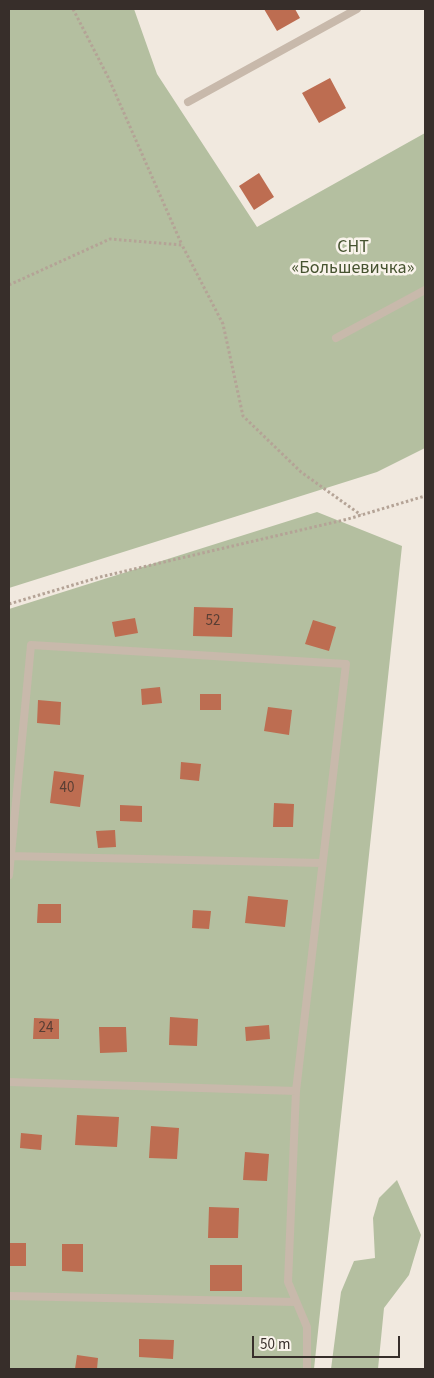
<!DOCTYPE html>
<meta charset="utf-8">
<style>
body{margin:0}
#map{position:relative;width:434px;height:1378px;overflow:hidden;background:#f1e9df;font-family:"Source Sans 3",sans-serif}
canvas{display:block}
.frame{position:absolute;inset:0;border:10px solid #372e2a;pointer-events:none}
.scale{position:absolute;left:252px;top:1336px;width:148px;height:22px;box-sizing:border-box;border:2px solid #372e2a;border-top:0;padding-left:6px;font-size:15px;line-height:18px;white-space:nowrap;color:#372e2a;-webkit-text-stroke:4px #f9f3eb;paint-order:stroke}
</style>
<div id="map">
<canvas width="434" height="1378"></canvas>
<div class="frame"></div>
<div class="scale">50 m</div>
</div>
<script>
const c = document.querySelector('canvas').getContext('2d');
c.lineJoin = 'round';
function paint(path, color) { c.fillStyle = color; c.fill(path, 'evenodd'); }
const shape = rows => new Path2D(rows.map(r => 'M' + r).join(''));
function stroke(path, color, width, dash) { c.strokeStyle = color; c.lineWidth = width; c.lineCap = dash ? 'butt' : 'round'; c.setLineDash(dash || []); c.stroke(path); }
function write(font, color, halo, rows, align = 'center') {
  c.font = font + ' "Source Sans 3",sans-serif'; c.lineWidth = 5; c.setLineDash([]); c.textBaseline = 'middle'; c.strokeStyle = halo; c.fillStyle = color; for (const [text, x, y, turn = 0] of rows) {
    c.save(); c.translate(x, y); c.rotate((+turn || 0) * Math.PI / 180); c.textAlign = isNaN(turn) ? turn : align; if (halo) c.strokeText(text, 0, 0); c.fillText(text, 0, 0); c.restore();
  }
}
const green = shape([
 [9,9,134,9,157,74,257,227,425,133,425,448,377,472,9,588],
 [317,512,402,546,314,1369,9,1369,9,609],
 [397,1180,421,1235,409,1275,384,1308,378,1369,331,1369,341,1292,354,1261,375,1258,373,1218,379,1198]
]);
const building = shape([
 [264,9,295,9,300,18,277,31],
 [330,78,346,108,319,123,302,93],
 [259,173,274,197,254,210,239,186],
 [194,607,233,608,232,637,193,636],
 [135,618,138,633,115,637,112,622],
 [313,620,336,627,329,651,305,644],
 [160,687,162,703,142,705,141,689],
 [200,694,221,694,221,710,200,710],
 [38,700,61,702,60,725,37,723],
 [268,707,292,710,289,735,264,731],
 [181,762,201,764,199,781,180,779],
 [54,771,84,775,80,807,50,803],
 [274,803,294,804,293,827,273,827],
 [120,805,142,806,142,822,120,821],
 [115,830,116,847,98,848,96,831],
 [248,896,288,900,285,927,245,923],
 [38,904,61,904,61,923,37,923],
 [193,910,211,911,209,929,192,928],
 [170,1017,198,1019,197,1046,169,1045],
 [34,1018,59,1019,59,1039,33,1039],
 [269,1025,270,1039,246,1041,245,1027],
 [99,1027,126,1027,127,1052,100,1053],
 [77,1115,119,1117,117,1147,75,1145],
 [151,1126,179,1128,177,1159,149,1158],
 [21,1133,42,1135,41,1150,20,1148],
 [245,1152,269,1154,267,1181,243,1180],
 [209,1207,239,1208,238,1238,208,1238],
 [9,1243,26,1243,26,1266,9,1266],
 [62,1244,83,1244,83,1272,62,1271],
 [210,1265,242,1265,242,1291,210,1291],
 [139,1339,174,1340,173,1359,139,1357],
 [77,1355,98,1358,97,1369,75,1369]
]);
const path = shape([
 [73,9,109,79,182,245],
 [9,285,110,239,182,245,223,324,243,416,301,472,361,515],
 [9,604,100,577,348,519,425,496]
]);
const lane = shape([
 [188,102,357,9],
 [336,338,425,290],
 [9,856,322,863],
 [9,875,31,645,346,664,296,1091,288,1282,307,1327,307,1369],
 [9,1082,296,1091],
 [9,1296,296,1302]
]);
const numberNames = [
 ["52",213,622],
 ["40",67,789],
 ["24",46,1029]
];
const parkNames = [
 ["СНТ",353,248],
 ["«Большевичка»",353,269]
];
paint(green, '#b4bfa0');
paint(building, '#bd6d51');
stroke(path, '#b4a396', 3, [2.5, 2.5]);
stroke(lane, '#c8b9ab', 8);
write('15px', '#583e34', null, numberNames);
write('18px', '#465330', '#f9f3eb', parkNames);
</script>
